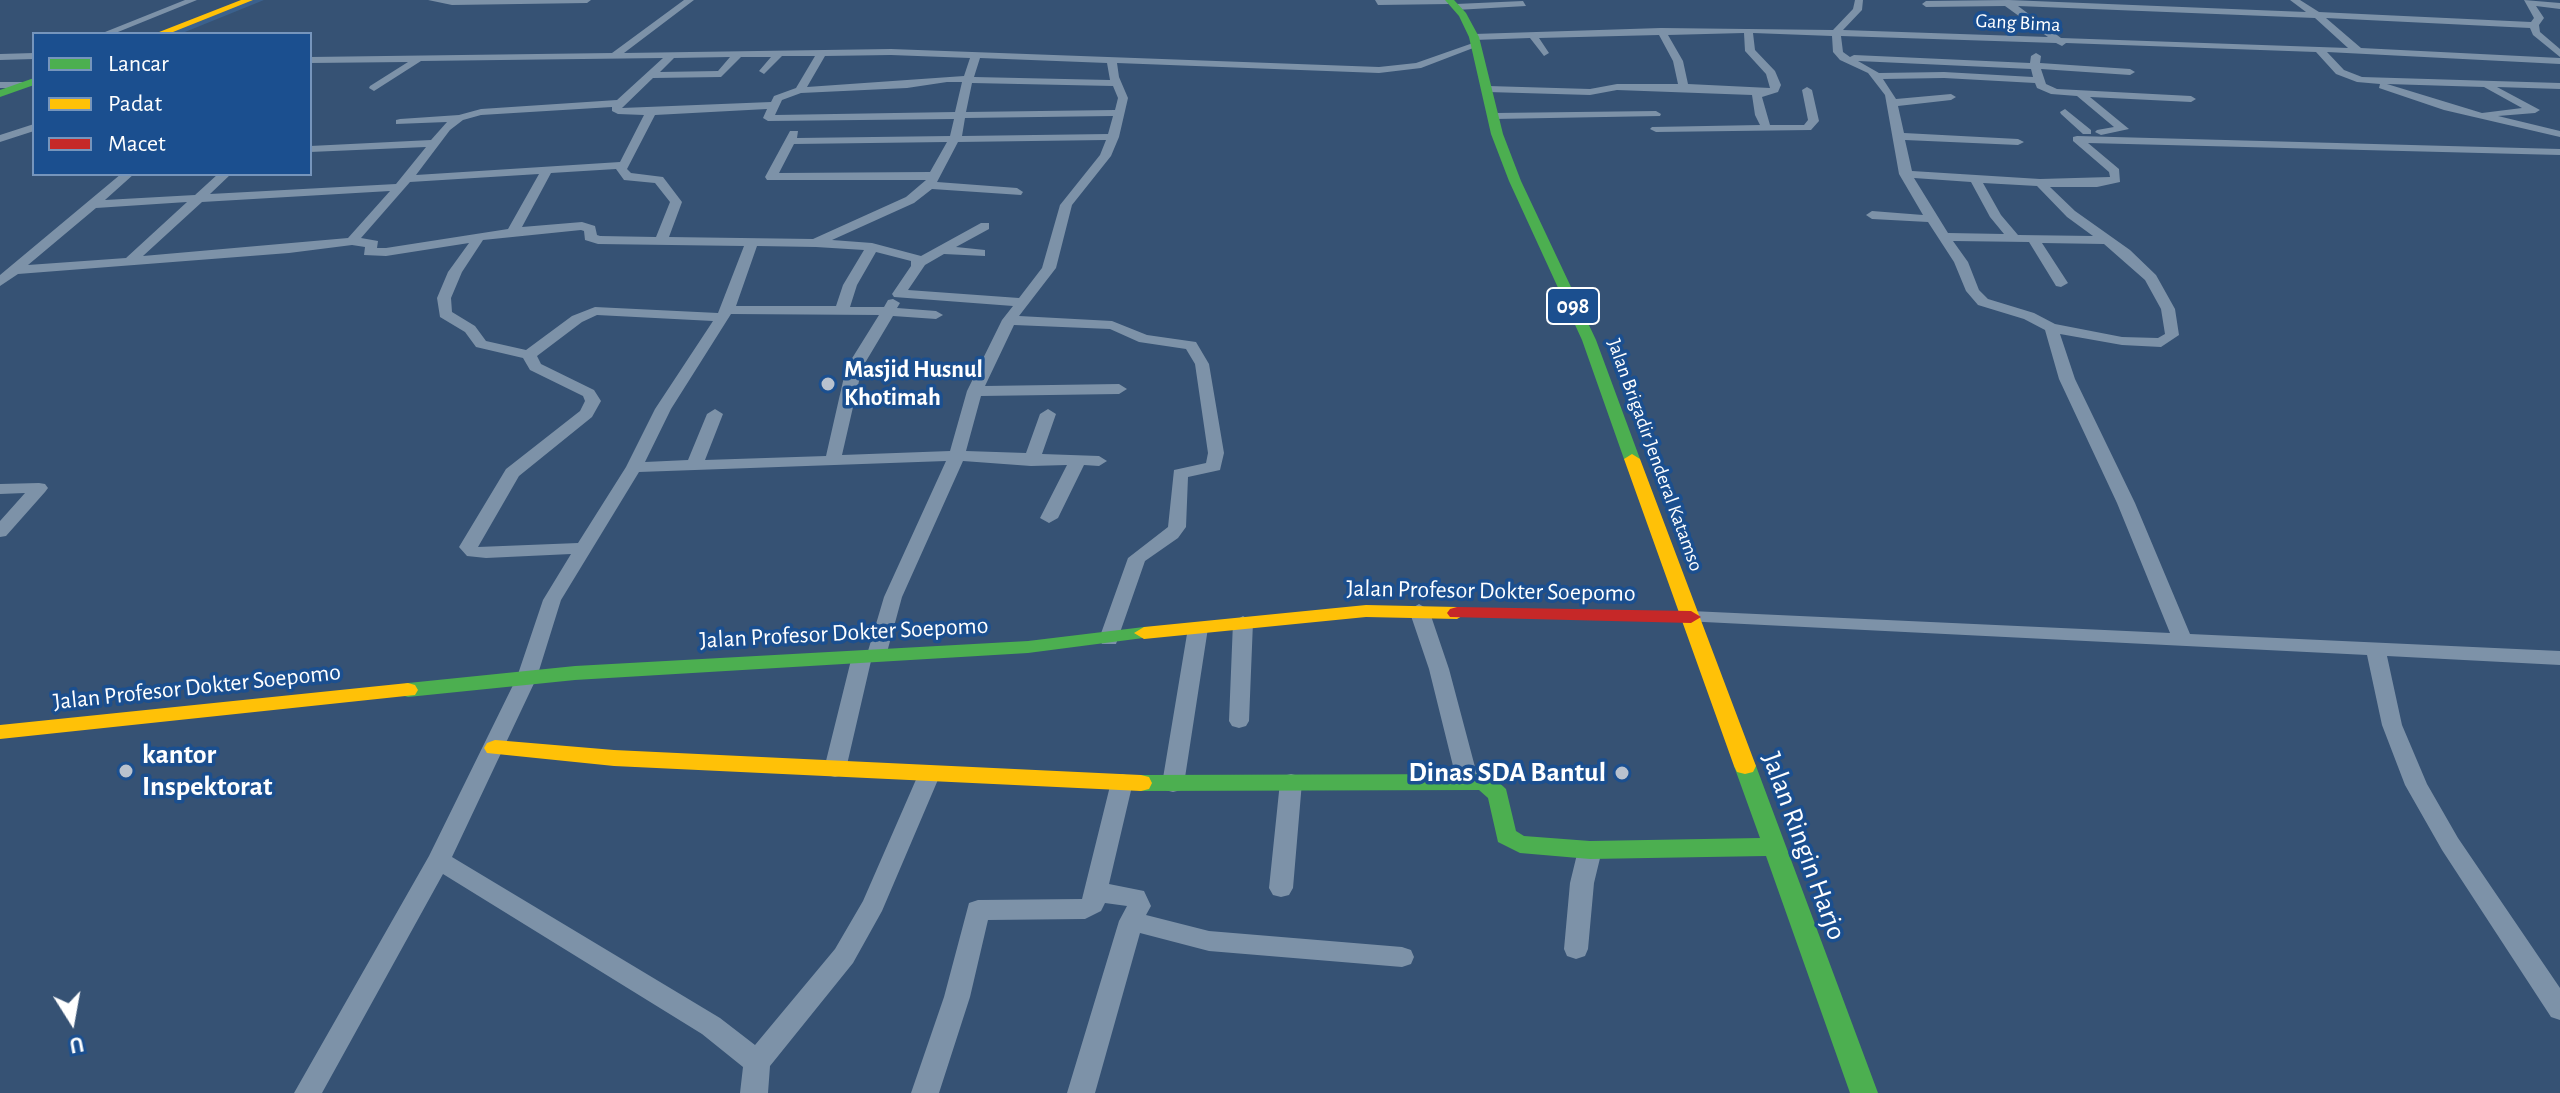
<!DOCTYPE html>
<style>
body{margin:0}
#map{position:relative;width:2560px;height:1093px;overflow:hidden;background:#365274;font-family:"Alegreya Sans",sans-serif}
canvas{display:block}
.legend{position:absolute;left:32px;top:32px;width:280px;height:144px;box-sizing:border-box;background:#1b4f8f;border:2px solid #7695bc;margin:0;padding:10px 14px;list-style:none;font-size:24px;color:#fff}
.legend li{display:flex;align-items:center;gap:16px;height:40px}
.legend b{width:40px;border:2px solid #7695bc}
.north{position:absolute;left:32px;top:981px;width:80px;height:80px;-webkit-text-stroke:6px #1b4f8f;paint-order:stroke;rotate:169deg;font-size:22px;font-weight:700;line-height:32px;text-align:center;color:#fff}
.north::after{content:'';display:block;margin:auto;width:28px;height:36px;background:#fff;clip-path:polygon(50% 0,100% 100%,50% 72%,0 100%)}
</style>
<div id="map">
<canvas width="2560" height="1093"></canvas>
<ul class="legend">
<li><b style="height:10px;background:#4caf50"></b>Lancar</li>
<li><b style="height:10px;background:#ffc107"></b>Padat</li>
<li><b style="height:10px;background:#c62828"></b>Macet</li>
</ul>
<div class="north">U</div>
</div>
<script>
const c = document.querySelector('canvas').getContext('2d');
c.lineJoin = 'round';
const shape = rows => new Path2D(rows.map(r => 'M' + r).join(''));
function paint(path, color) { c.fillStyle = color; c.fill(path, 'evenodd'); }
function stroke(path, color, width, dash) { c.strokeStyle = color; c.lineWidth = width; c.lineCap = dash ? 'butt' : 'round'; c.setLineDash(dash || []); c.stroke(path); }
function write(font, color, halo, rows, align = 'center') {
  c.font = font + ' "Alegreya Sans",sans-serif'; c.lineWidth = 7; c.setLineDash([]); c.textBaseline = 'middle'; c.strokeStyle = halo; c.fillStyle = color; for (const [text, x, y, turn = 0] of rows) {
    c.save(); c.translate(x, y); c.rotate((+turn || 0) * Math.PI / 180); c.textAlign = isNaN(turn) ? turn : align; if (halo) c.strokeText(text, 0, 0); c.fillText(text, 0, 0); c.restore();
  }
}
const canal = shape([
 [249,0,264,0,180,34,163,34,249,0]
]);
const street = shape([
 [185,0,197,0,113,34,100,34,185,0],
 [428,0,591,0,587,3,452,5,428,0],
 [684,0,694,0,624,53,891,49,1379,67,1416,63,1473,43,1481,45,1421,68,1379,73,1117,63,1119,77,1128,98,1119,137,1111,156,1072,205,1056,268,1019,316,1112,321,1147,335,1196,342,1209,364,1224,453,1220,470,1188,477,1186,527,1178,538,1145,561,1116,644,1102,644,1099,639,1128,558,1168,527,1174,470,1206,463,1208,453,1195,364,1186,349,1139,342,1110,329,1014,325,985,386,1119,384,1127,389,1119,394,981,396,966,451,1026,453,1040,414,1048,409,1056,414,1042,454,1099,456,1107,461,1099,466,1084,465,1058,518,1049,523,1040,518,1067,465,1031,466,963,461,902,597,886,656,883,661,871,661,846,769,843,775,835,777,827,775,824,769,852,656,855,651,868,651,884,597,946,461,639,472,561,600,537,677,452,857,720,1018,755,1045,835,949,863,901,918,775,921,769,929,767,937,769,940,775,882,911,853,963,770,1066,768,1093,740,1093,743,1067,702,1034,443,874,322,1093,294,1093,429,856,517,677,543,600,571,554,486,558,467,556,459,547,506,469,580,411,585,401,583,396,530,370,523,358,476,347,465,332,440,317,437,298,448,272,469,243,386,256,364,255,365,247,352,245,289,253,18,274,0,286,0,275,121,174,134,174,105,200,195,195,218,174,231,174,210,194,396,184,426,147,310,152,310,146,431,140,447,122,396,124,396,120,400,119,459,115,481,109,617,100,663,58,421,61,374,91,369,88,370,86,408,62,310,63,310,57,612,53,684,0],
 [891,55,970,58,964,76,807,87,825,56,891,55],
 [782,56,815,56,796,88,774,96,771,102,622,108,653,78,721,77,741,57,771,57,759,71,764,74,782,56],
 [730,57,718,71,660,72,674,58,730,57],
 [980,58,1107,63,1110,80,974,77,980,58],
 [947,82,962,82,955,112,775,115,782,100,801,93,907,88,947,82],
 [972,83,1113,86,1118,98,1115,110,966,112,972,83],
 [612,107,612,111,618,114,644,115,620,162,416,175,450,130,463,120,481,115,612,107],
 [767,109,763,118,768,121,954,119,950,136,797,138,798,131,790,131,765,177,767,180,926,180,906,197,813,239,669,237,682,202,663,177,631,173,627,169,655,115,767,109],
 [1113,116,1108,134,962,136,965,118,1113,116],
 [1106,140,1100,155,1060,205,1042,268,1019,298,908,290,925,265,944,254,985,256,985,250,956,247,989,229,989,223,981,223,921,256,872,243,832,240,914,203,932,189,1021,195,1023,192,1017,188,937,182,958,142,1106,140],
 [947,142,930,172,779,173,794,144,947,142],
 [616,169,624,180,655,183,670,202,656,237,600,236,597,235,595,226,582,222,522,227,551,173,616,169],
 [539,174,508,229,386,248,377,248,378,241,361,238,410,182,539,174],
 [390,191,348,238,143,256,202,202,390,191],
 [187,202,126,258,28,265,96,208,187,202],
 [581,230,584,231,585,240,598,244,744,246,718,313,595,307,572,316,526,350,486,341,475,326,452,312,451,298,462,272,483,240,581,230],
 [757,246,816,247,864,250,843,285,836,306,736,306,757,246],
 [876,252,911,261,911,266,892,294,894,297,1013,306,1002,320,967,391,950,451,842,455,862,368,893,316,936,319,943,315,936,311,897,308,900,303,893,299,888,300,884,307,850,307,857,285,876,252],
 [731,314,879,315,846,368,826,456,705,460,723,414,715,409,707,414,688,460,645,462,671,409,731,314],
 [597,315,713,321,655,409,626,467,578,543,478,547,519,476,592,417,601,401,594,390,541,364,537,356,582,322,597,315],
 [1375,0,1454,0,1454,1,1450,4,1378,5,1375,0],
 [1855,0,1863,0,1862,10,1843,30,2048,37,2005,6,1926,7,1922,4,1926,1,2009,0,2306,12,2290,0,2300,0,2319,12,2531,22,2534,18,2524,0,2560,3,2560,9,2536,6,2544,18,2539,25,2540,32,2560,49,2560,57,2533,35,2530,28,2326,18,2361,48,2560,58,2560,64,2327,52,2344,70,2362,77,2560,83,2560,89,2497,87,2540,110,2535,113,2498,116,2560,131,2560,137,2444,110,2379,88,2380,84,2357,82,2336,74,2316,52,2066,43,2062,46,2056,43,1841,36,1843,52,1850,57,1854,55,2030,63,2031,56,2036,53,2041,56,2040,63,2130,69,2135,72,2130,75,2041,69,2046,84,2057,89,2191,96,2196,99,2191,102,2090,97,2129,129,2101,135,2095,132,2097,130,2114,127,2077,96,2051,94,2037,88,2035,83,1944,78,1883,79,1896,99,1951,94,1956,97,1951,100,1898,106,1904,133,2018,139,2024,142,2018,145,1905,140,1912,171,2040,179,2110,177,2109,172,2073,141,2073,137,2077,136,2560,149,2560,155,2088,143,2119,169,2120,182,2097,187,2050,187,2075,211,2130,250,2156,275,2175,309,2179,335,2161,347,2122,345,2060,334,2075,379,2135,503,2190,634,2560,651,2560,665,2387,656,2402,725,2427,784,2458,838,2560,988,2560,1020,2551,1017,2442,850,2405,785,2382,725,2367,655,1684,621,1681,617,1691,611,2170,633,2117,503,2059,379,2045,330,2024,319,1978,305,1966,291,1954,262,1928,222,1872,219,1866,215,1872,211,1923,215,1899,174,1885,95,1868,73,1840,60,1833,52,1832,36,1753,33,1755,50,1775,71,1781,85,1778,92,1762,97,1770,125,1804,125,1808,120,1802,90,1807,87,1812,90,1819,121,1811,130,1656,132,1650,129,1652,127,1760,125,1755,115,1752,95,1617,90,1590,95,1488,92,1483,89,1488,86,1590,89,1617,84,1678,84,1673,61,1659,35,1539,38,1549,53,1544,56,1530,38,1474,40,1469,37,1474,34,1661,28,1833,30,1853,9,1855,0],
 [2018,6,2315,18,2348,48,2061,38,2018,6],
 [1744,33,1745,51,1766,74,1770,88,1688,84,1683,61,1668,35,1744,33],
 [1858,61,2031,69,2033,77,1944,72,1879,73,1858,61],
 [2387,84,2484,87,2522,108,2482,113,2387,84],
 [1914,178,1971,182,1990,217,2004,234,1948,233,1914,178],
 [1983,183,2037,186,2067,217,2093,236,2018,235,2001,215,1983,183],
 [1953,241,2029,242,2056,286,2061,287,2068,283,2042,243,2104,244,2145,280,2161,309,2165,334,2158,338,2122,337,2055,324,2034,313,1988,299,1979,290,1968,262,1953,241],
 [1523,1,1526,6,1456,10,1452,7,1456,4,1523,1],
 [34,53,34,59,0,60,0,54,34,53],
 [0,82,22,82,27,85,22,88,0,88,0,82],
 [2065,109,2091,130,2091,134,2083,134,2061,114,2060,112,2065,109],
 [1656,111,1661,114,1660,116,1495,119,1490,116,1495,113,1656,111],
 [34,124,34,131,0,142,0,135,34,124],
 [39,483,45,484,48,488,45,492,6,536,0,537,0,521,25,493,0,494,0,484,39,483],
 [1419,604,1429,610,1449,669,1479,782,1476,788,1468,790,1460,788,1457,782,1429,669,1409,610,1419,604],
 [1243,616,1253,622,1249,721,1246,726,1239,728,1232,726,1229,721,1233,622,1243,616],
 [1198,622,1208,628,1184,784,1181,790,1173,792,1165,790,1162,784,1188,628,1198,622],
 [1122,774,1130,776,1133,782,1109,884,1144,891,1151,906,1146,915,1209,931,1402,947,1411,950,1414,957,1411,964,1402,967,1209,951,1140,933,1095,1093,1067,1093,1119,921,1127,906,1105,903,1101,911,1085,919,988,920,970,997,939,1093,911,1093,944,997,969,903,978,900,1082,899,1111,782,1114,776,1122,774],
 [1291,774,1299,776,1302,782,1293,888,1289,895,1281,897,1273,895,1269,888,1280,782,1283,776,1291,774],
 [1590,841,1598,844,1602,850,1594,883,1588,949,1585,956,1576,959,1567,956,1564,949,1570,883,1578,850,1582,844,1590,841]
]);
const fast = shape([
 [1445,0,1454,0,1466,13,1479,37,1503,134,1521,181,1596,340,1640,459,1638,463,1632,464,1624,459,1582,340,1509,181,1491,134,1469,37,1459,16,1445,0],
 [34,78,34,85,0,97,0,90,34,78],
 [1144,627,1151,629,1154,633,1151,637,1028,653,575,680,408,697,401,695,398,690,401,685,408,683,575,666,1028,641,1144,627],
 [1745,758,1753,760,1756,766,1878,1093,1850,1093,1766,856,1590,859,1520,853,1498,842,1488,798,1479,790,1141,791,1133,789,1130,783,1133,777,1141,775,1484,774,1492,776,1506,789,1516,831,1524,836,1590,841,1760,838,1734,766,1737,760,1745,758]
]);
const slow = shape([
 [241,0,253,0,168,34,154,34,241,0],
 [1632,454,1640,459,1756,766,1753,772,1745,774,1737,772,1734,766,1624,459,1632,454],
 [1366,605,1457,607,1467,613,1457,619,1366,617,1144,639,1134,633,1144,627,1366,605],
 [408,683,415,685,418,690,415,695,0,739,0,725,408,683],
 [495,740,614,750,1141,775,1149,777,1152,783,1149,789,1141,791,614,766,487,753,484,748,487,743,495,740]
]);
const jam = shape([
 [1457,607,1691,611,1701,617,1691,623,1450,617,1447,613,1450,609,1457,607]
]);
const markers = [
 [828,384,8,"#b9c2ce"],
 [126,771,8,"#b9c2ce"],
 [1622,773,8,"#b9c2ce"]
];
const farStreetnames = [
 ["Gang Bima",2018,23,3],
 ["Jalan Brigadir Jenderal Katamso",1655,455,70]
];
const shields = [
 [1573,306,52]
];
const shieldNames = [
 ["098",1573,306]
];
const poiNames = [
 ["Masjid Husnul",844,370],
 ["Khotimah",844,398]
];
const streetNames = [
 ["Jalan Profesor Dokter Soepomo",1491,591,1],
 ["Jalan Profesor Dokter Soepomo",844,633,-3],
 ["Jalan Profesor Dokter Soepomo",197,687,-6]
];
const nearPoinames = [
 ["kantor",142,755],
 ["Inspektorat",142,787],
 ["Dinas SDA Bantul",1606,773,"right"]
];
const nearStreetnames = [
 ["Jalan Ringin Harjo",1804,846,70]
];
paint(canal, '#3b618d');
paint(street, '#7d92a8');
paint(fast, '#4caf50');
paint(slow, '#ffc107');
paint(jam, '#c62828');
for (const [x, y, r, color] of markers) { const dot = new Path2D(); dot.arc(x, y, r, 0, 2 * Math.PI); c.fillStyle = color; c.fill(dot); stroke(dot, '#1b4f8f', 3); }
write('20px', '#fff', '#1b4f8f', farStreetnames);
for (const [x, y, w] of shields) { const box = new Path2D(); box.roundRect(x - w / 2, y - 18, w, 36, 6); c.fillStyle = '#1b4f8f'; c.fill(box); stroke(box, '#fff', 2); }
write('bold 22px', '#fff', null, shieldNames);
write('bold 24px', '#fff', '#1b4f8f', poiNames, 'left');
write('24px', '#fff', '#1b4f8f', streetNames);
write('bold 28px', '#fff', '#1b4f8f', nearPoinames, 'left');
write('28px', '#fff', '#1b4f8f', nearStreetnames);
</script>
